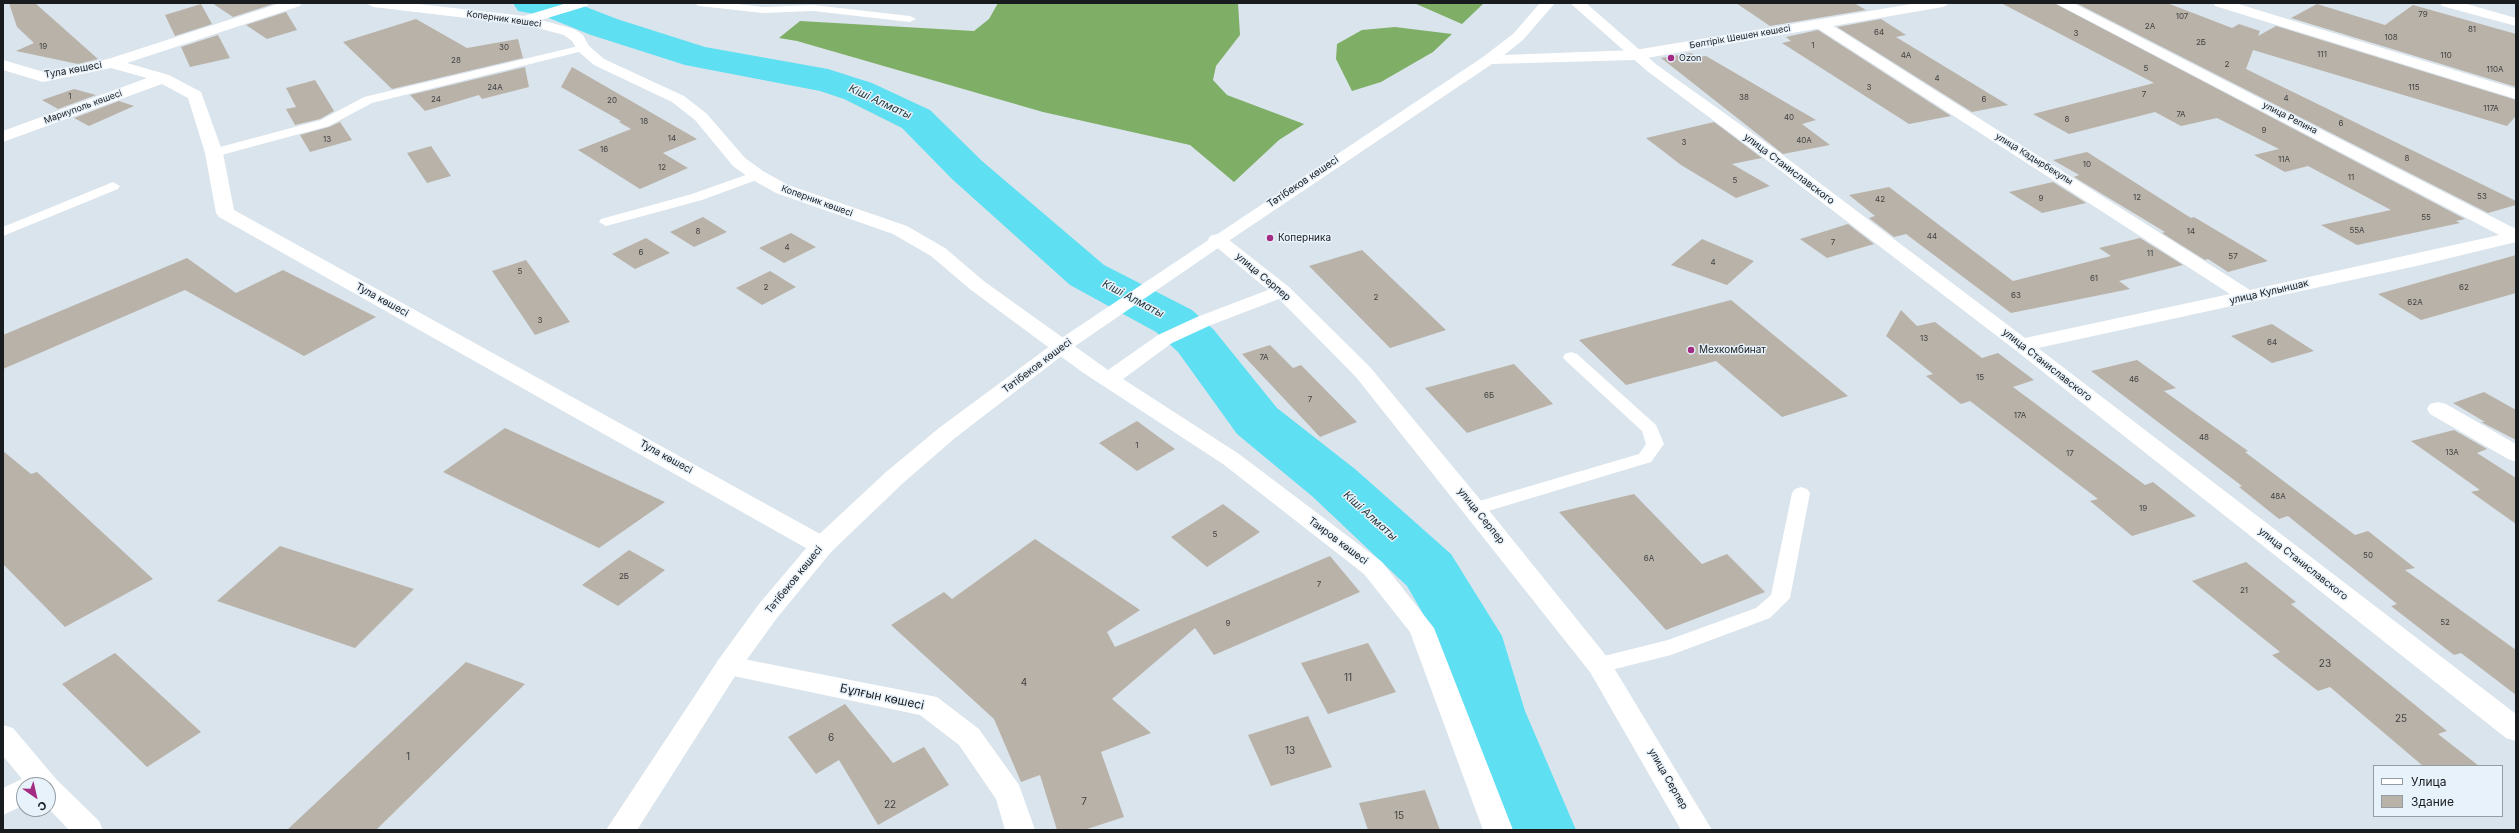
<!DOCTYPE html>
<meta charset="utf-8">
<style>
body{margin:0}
#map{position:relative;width:2519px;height:833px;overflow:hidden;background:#dae4ec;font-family:Inter,sans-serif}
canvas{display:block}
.frame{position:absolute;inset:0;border:4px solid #191c1f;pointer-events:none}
.legend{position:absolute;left:2373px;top:765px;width:130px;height:52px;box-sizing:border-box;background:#e8f2fa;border:1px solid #959ca2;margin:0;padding:5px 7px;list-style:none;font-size:12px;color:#191c1f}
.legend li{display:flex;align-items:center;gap:8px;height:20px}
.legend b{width:20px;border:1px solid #959ca2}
.north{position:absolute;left:16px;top:777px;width:40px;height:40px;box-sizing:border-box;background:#e8f2fa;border:1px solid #959ca2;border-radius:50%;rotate:146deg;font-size:11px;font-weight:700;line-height:16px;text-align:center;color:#191c1f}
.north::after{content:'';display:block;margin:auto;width:14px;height:18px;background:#a32b81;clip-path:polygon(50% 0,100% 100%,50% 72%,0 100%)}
</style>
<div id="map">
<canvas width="2519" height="833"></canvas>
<div class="frame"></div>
<ul class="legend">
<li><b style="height:5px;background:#fff"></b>Улица</li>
<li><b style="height:11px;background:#b9b2a9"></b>Здание</li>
</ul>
<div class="north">С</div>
</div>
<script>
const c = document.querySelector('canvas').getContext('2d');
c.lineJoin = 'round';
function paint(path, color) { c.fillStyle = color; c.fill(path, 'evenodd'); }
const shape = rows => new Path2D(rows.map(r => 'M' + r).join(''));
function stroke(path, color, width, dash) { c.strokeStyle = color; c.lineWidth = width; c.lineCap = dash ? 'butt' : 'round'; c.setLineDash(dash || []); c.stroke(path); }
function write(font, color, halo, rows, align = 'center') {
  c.font = font + ' Inter,sans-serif'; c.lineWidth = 3; c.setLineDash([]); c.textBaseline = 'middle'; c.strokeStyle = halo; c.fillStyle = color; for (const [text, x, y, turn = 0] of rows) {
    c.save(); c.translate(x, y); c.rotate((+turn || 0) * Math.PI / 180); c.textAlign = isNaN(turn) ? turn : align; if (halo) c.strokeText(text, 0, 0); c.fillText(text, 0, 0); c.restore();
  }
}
const forest = shape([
 [998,3,1238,3,1240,35,1216,66,1213,80,1227,95,1304,124,1279,140,1234,182,1190,145,1043,112,797,41,779,38,800,21,974,31,989,19],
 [1414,3,1484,3,1462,24],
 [1395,27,1452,34,1433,52,1381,82,1352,91,1336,59,1337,44,1362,30]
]);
const river = shape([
 [513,3,576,3,617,19,705,47,828,69,872,83,930,110,982,161,1104,265,1192,310,1214,330,1277,408,1355,469,1451,554,1502,636,1525,711,1576,830,1502,830,1457,711,1437,638,1407,586,1313,497,1237,434,1178,352,1156,332,1070,285,952,179,902,128,844,99,820,91,685,65,591,35,544,16,518,11,513,3]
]);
const building = shape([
 [9,3,35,3,98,59,78,64,16,51,34,43,17,27],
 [212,3,276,3,233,17],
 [1736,3,1854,3,1866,10,1770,26],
 [2001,3,2054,3,2465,219,2456,221,2460,223,2357,245,2321,225,2391,210,2308,166,2285,172,2254,155,2279,149,2217,118,2181,126,2155,112,2069,134,2033,114,2154,83],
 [2076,3,2167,3,2232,28,2239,24,2260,31,2258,36,2276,26,2516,100,2516,116,2507,126,2253,50,2246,69,2516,201,2516,205,2488,213],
 [201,4,212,24,175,36,165,15],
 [2317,4,2385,25,2413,5,2516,34,2516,87,2291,18],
 [286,12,297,30,267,39,246,25],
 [416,19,467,48,518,39,523,58,392,89,343,42],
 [1881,19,1906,35,1896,37,2008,105,1972,112,1837,27],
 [1818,30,1951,116,1909,124,1782,43,1791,41,1786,37],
 [218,35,230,58,190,67,181,47],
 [1691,53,1697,57,1706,56,1816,120,1802,124,1830,145,1783,154,1661,58],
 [525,67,529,87,482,99,479,95,425,111,410,95],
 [572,67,697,139,663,153,688,168,640,189,578,150,631,129,619,122,621,121,561,87],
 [315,80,334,111,320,119,295,125,286,109,296,107,286,88],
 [74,89,96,95,58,109,42,100],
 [119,101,134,106,89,126,74,118],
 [340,122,352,140,310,152,300,135,329,127],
 [1714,122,1762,158,1732,164,1770,186,1736,198,1681,165,1646,138],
 [431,146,451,176,427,183,407,153],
 [2087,152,2191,218,2194,217,2268,261,2228,272,2208,259,2205,260,2162,233,2165,232,2074,177,2079,175,2053,160],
 [2053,182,2086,203,2042,213,2009,192],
 [1889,187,2013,281,2111,256,2099,248,2140,238,2183,265,2119,281,2130,289,2011,313,1906,234,1894,237,1869,218,1875,216,1849,195],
 [703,217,727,232,694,247,670,232],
 [1848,224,1874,244,1827,258,1800,239],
 [791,233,816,247,784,263,759,248],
 [646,238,670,253,635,269,612,254],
 [1702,239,1754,261,1727,285,1671,265],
 [1362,250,1446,330,1390,348,1309,266],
 [2516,255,2516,293,2421,320,2378,294],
 [187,258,236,293,283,270,376,317,304,356,185,290,3,369,3,335],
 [526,260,570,322,535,335,492,271],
 [770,271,796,287,762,305,736,288],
 [1731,300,1848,396,1782,417,1716,361,1626,385,1579,340],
 [1901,310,1917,326,1935,322,1982,358,1998,353,2034,380,2013,387,2145,485,2153,482,2196,516,2132,536,2090,501,2098,499,1970,401,1961,404,1926,376,1933,374,1886,336],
 [2272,324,2314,351,2272,363,2231,336],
 [1270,345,1293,368,1301,365,1357,422,1320,437,1242,354],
 [2137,360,2176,388,2164,391,2248,451,2245,452,2355,535,2368,531,2415,568,2405,570,2516,650,2516,695,2461,653,2454,655,2391,606,2397,604,2288,516,2279,519,2239,487,2242,486,2091,371],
 [1514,364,1553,404,1467,433,1425,388],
 [2484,392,2516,410,2516,440,2481,422,2485,422,2453,403],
 [1137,421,1175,449,1137,471,1099,443],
 [505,428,665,502,599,548,443,472],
 [2454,430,2487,449,2477,453,2516,478,2516,524,2471,492,2480,490,2411,441],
 [3,451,31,474,37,472,153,579,65,627,3,564],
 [1634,494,1702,564,1727,554,1765,592,1666,630,1559,512],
 [1223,504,1260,532,1207,567,1171,537],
 [1035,539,1140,610,1107,632,1115,647,1330,556,1360,592,1214,655,1195,628,1112,699,1151,733,1101,752,1124,817,1084,830,1057,830,1040,775,1021,782,994,719,891,625,944,592,952,599],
 [280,546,414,589,355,648,217,601],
 [629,550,665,570,618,606,582,585],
 [2246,562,2296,602,2291,604,2447,731,2438,734,2479,766,2423,766,2330,687,2318,691,2272,655,2280,652,2192,581],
 [1368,643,1396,692,1328,714,1301,663],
 [115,653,201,732,147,767,62,684],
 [466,662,525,684,376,830,287,830],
 [845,704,893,763,924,747,949,785,878,825,839,760,816,774,788,737],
 [1308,716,1332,767,1271,786,1248,735],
 [1425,790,1440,830,1368,830,1359,803]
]);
const lane = shape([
 [694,3,729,3,763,7,813,5,910,16,916,19,910,22,813,11,763,13,699,6,694,3],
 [583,45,587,46,587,50,372,103,329,126,214,157,207,153,209,150,321,120,364,97,583,45],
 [757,171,764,175,762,178,702,200,606,226,599,222,601,219,692,194,757,171],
 [113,182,120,186,118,189,3,236,3,227,113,182],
 [1571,352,1577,354,1656,425,1664,444,1661,448,1651,462,1475,515,1469,514,1466,509,1469,504,1639,454,1646,444,1642,431,1565,360,1563,357,1565,354,1571,352],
 [1801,487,1807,489,1810,493,1790,598,1770,618,1671,655,1599,673,1592,671,1589,665,1592,659,1668,640,1756,608,1771,595,1792,493,1795,489,1801,487]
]);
const street = shape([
 [281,3,302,3,300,6,127,63,169,75,201,92,223,153,234,210,831,540,834,546,831,552,822,555,813,552,219,217,216,213,205,153,188,98,162,84,3,142,3,131,147,78,111,68,43,82,3,70,3,60,44,72,108,59,281,3],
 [366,3,409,3,524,16,567,3,589,3,587,6,541,20,574,29,583,35,589,46,604,59,684,96,707,114,745,158,763,171,788,185,907,226,945,248,985,282,1108,370,1158,335,1197,317,1268,290,1208,240,1210,236,1217,234,1224,236,1289,287,1370,367,1483,503,1608,658,1712,830,1681,830,1590,672,1356,377,1279,299,1211,325,1172,343,1123,379,1239,454,1382,562,1434,628,1513,830,1483,830,1410,632,1364,574,1223,464,1082,372,971,290,931,256,893,234,776,193,751,179,733,166,695,120,672,102,594,65,578,51,572,41,564,35,526,25,373,7,366,3],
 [1570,3,1586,3,1657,65,1776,150,2025,338,2230,294,1814,26,1812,23,1814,20,1824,20,2250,290,2499,235,2055,3,2073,3,2516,229,2516,242,2421,265,2038,348,2516,714,2516,741,2506,738,2014,349,1764,158,1647,71,1570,3],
 [2213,3,2235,3,2516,89,2516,99,2215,6,2213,3],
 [2440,3,2463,3,2516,18,2516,26,2442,6,2440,3],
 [2438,402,2446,404,2516,444,2516,462,2508,459,2430,414,2427,409,2430,404,2438,402],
 [728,656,937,697,979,729,1019,785,1035,830,1005,830,996,799,959,745,920,715,719,673,715,666,719,659,728,656],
 [3,725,13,728,56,779,99,821,103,830,69,830,48,808,48,785,24,785,24,805,3,815,3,788,22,779,3,756,3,725]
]);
const secondary = shape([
 [1540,3,1555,3,1523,40,1504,55,1635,50,1918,3,1950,3,1943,7,1635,60,1492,64,1224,244,1068,351,955,438,902,484,831,552,777,618,737,673,637,830,606,830,719,659,759,604,813,540,886,472,939,428,1054,343,1483,57,1513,34,1540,3]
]);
const markers = [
 [1671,58,4,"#a32b81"],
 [1270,238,4,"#a32b81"],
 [1691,350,4,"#a32b81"]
];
const numberNames = [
 ["79",2423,15],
 ["107",2182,17],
 ["2А",2150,27],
 ["81",2472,30],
 ["64",1879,33],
 ["3",2076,34],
 ["108",2391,38],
 ["2Б",2201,43],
 ["1",1813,46],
 ["19",43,47],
 ["30",504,48],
 ["111",2322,55],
 ["4А",1906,56],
 ["110",2446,56],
 ["28",456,61],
 ["2",2227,65],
 ["5",2146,69],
 ["110А",2495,70],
 ["4",1937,79],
 ["24А",495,88],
 ["3",1869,88],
 ["115",2414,88],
 ["7",2144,95],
 ["1",70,97],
 ["38",1744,98],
 ["4",2286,99],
 ["24",436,100],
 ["6",1984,100],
 ["20",612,101],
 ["117А",2491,109],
 ["7А",2181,115],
 ["40",1789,118],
 ["8",2067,120],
 ["18",644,122],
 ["6",2341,124],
 ["9",2264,131],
 ["14",672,139],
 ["13",327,140],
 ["40А",1804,141],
 ["3",1684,143],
 ["16",604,150],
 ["8",2407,159],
 ["11А",2284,160],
 ["10",2087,165],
 ["12",662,168],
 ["11",2351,178],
 ["5",1735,181],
 ["53",2482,197],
 ["12",2137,198],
 ["9",2041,199],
 ["42",1880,200],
 ["55",2426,218],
 ["55А",2357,231],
 ["8",698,232],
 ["14",2191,232],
 ["44",1932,237],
 ["7",1833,243],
 ["4",787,248],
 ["6",641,253],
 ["11",2150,254],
 ["57",2233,257],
 ["4",1713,263],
 ["5",520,272],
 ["61",2094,279],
 ["2",766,288],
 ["62",2464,288],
 ["63",2016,296],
 ["2",1376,298],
 ["62А",2415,303],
 ["3",540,321],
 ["13",1924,339],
 ["64",2272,343],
 ["7А",1264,358],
 ["15",1980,378],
 ["46",2134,380],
 ["6Б",1489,396],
 ["7",1310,400],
 ["17А",2020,416],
 ["48",2204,438],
 ["1",1137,446],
 ["13А",2452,453],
 ["17",2070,454],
 ["48А",2278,497],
 ["19",2143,509],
 ["5",1215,535],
 ["50",2368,556],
 ["6А",1649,559],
 ["2Б",624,577],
 ["7",1319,585],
 ["21",2244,591],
 ["52",2445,623],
 ["9",1228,624]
];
const farStreetnames = [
 ["Коперник көшесі",504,19,8],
 ["Бөлтірік Шешен көшесі",1740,37,-10],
 ["Мариуполь көшесі",83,107,-20],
 ["улица Репина",2290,118,27],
 ["улица Кадырбекулы",2034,159,32],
 ["Коперник көшесі",817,201,20]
];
const farPoinames = [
 ["Ozon",1679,58]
];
const streetNames = [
 ["Тула көшесі",73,70,-10],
 ["улица Станиславского",1789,169,37],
 ["Тәтібеков көшесі",1303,182,-34],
 ["улица Серпер",1263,277,40],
 ["улица Кулыншак",2269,292,-13],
 ["Тула көшесі",382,300,29],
 ["улица Станиславского",2047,365,38],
 ["Тәтібеков көшесі",1037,366,-37],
 ["Тула көшесі",666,457,29],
 ["улица Серпер",1481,516,51],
 ["Таиров көшесі",1338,541,37],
 ["улица Станиславского",2303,564,38],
 ["Тәтібеков көшесі",794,580,-51],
 ["улица Серпер",1668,779,60]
];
const poiNames = [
 ["Коперника",1278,238],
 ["Мехкомбинат",1699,350]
];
const nearNumbernames = [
 ["23",2325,664],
 ["11",1348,678],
 ["4",1024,683],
 ["25",2401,719],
 ["6",831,738],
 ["13",1290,751],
 ["1",408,757],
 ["7",1084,802],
 ["22",890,805],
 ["15",1399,816]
];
const waterNames = [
 ["Кіші Алматы",880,102,25],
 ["Кіші Алматы",1133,299,28],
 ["Кіші Алматы",1370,516,42]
];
const nearStreetnames = [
 ["Бұлғын көшесі",882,697,12]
];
paint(forest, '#7faf66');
paint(river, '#5fdff2');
paint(building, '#b9b2a9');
paint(lane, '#fff');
paint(street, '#fff');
paint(secondary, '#fff');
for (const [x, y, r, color] of markers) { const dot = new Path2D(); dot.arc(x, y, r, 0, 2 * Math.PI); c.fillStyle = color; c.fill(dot); stroke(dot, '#e8f2fa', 1.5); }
write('8px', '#414242', null, numberNames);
write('9px', '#191c1f', '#e8f2fa', farStreetnames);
write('9px', '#191c1f', '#e8f2fa', farPoinames, 'left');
write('10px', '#191c1f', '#e8f2fa', streetNames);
write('10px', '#191c1f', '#e8f2fa', poiNames, 'left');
write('10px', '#414242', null, nearNumbernames);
write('italic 11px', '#1d3337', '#e8f2fa', waterNames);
write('12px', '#191c1f', '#e8f2fa', nearStreetnames);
</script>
